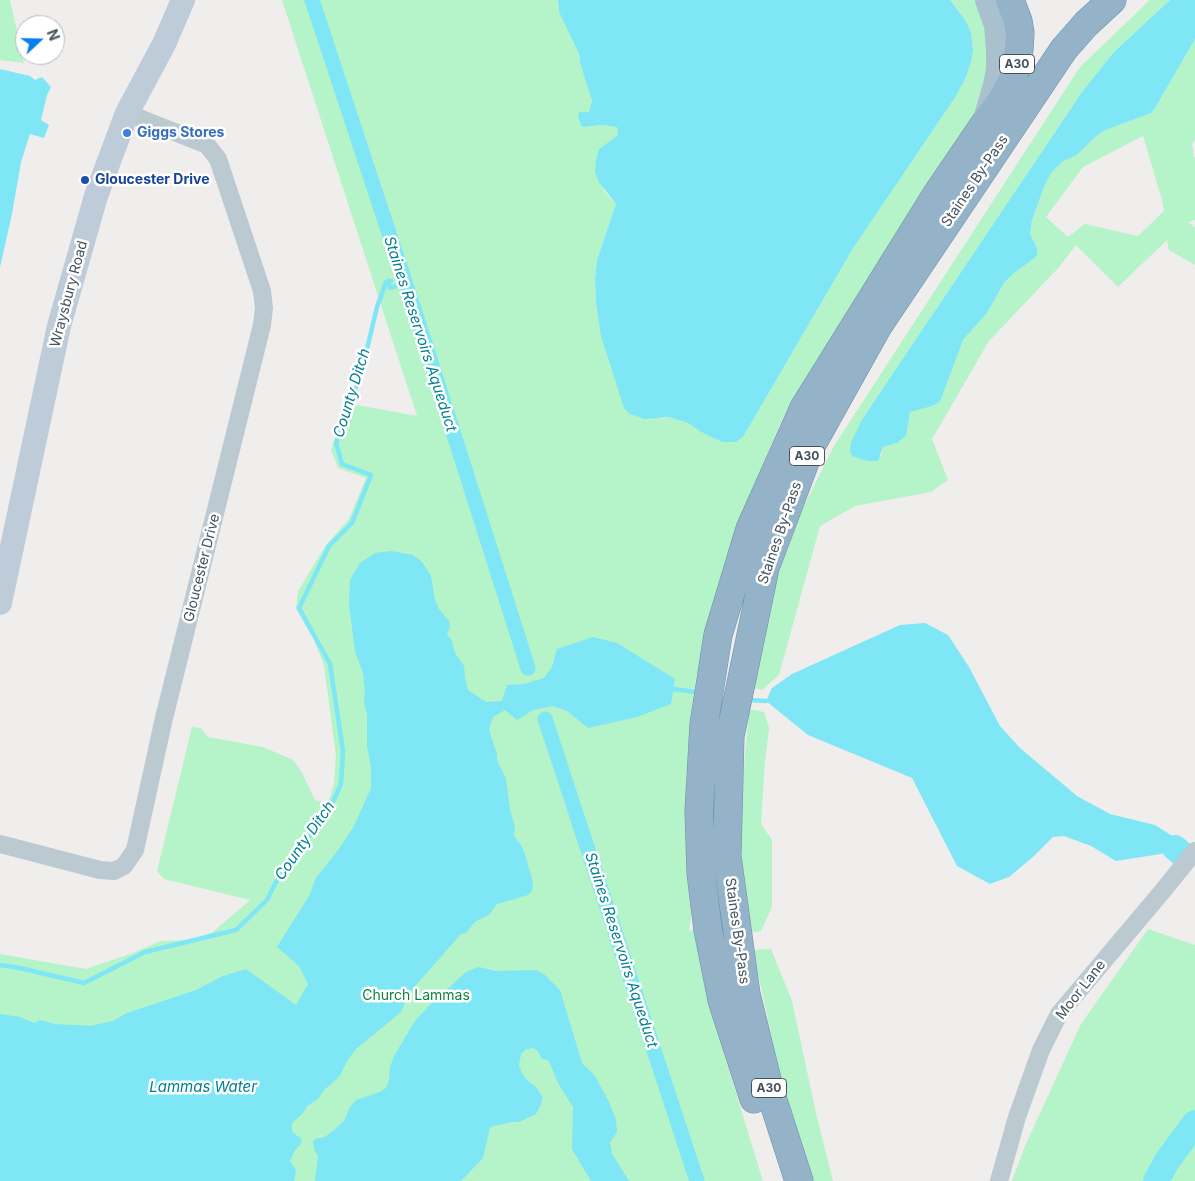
<!DOCTYPE html>
<style>
body{margin:0}
#map{position:relative;width:1195px;height:1181px;overflow:hidden;background:#f0eded;font-family:Inter,sans-serif}
canvas{display:block}
.north{position:absolute;left:15px;top:15px;width:50px;height:50px;box-sizing:border-box;background:#fff;border:1px solid #b4babe;border-radius:50%;rotate:69deg;font-size:14px;font-weight:700;line-height:20px;text-align:center;color:#43525c}
.north::after{content:'';display:block;margin:auto;width:18px;height:22px;background:#067ff0;clip-path:polygon(50% 0,100% 100%,50% 72%,0 100%)}
</style>
<div id="map">
<canvas width="1195" height="1181"></canvas>
<div class="north">N</div>
</div>
<script>
const c = document.querySelector('canvas').getContext('2d');
c.lineJoin = 'round';
function paint(path, color) { c.fillStyle = color; c.fill(path, 'evenodd'); }
const shape = rows => new Path2D(rows.map(r => 'M' + r).join(''));
function stroke(path, color, width, dash) { c.strokeStyle = color; c.lineWidth = width; c.lineCap = dash ? 'butt' : 'round'; c.setLineDash(dash || []); c.stroke(path); }
function write(font, color, halo, rows, align = 'center') {
  c.font = font + ' Inter,sans-serif'; c.lineWidth = 5; c.setLineDash([]); c.textBaseline = 'middle'; c.strokeStyle = halo; c.fillStyle = color; for (const [text, x, y, turn = 0] of rows) {
    c.save(); c.translate(x, y); c.rotate((+turn || 0) * Math.PI / 180); c.textAlign = isNaN(turn) ? turn : align; if (halo) c.strokeText(text, 0, 0); c.fillText(text, 0, 0); c.restore();
  }
}
const green = shape([
 [0,0,10,0,24,63,0,60],
 [282,0,558,0,559,12,579,54,580,63,592,101,589,112,578,117,583,127,602,125,617,127,618,135,599,149,604,191,616,204,597,260,595,280,596,302,660,419,669,417,688,423,701,432,722,442,736,442,743,437,852,250,956,96,966,77,973,50,971,32,966,21,950,0,977,0,988,27,991,65,984,96,962,137,878,264,782,420,755,483,716,593,696,678,692,706,686,780,687,822,693,904,689,931,698,928,706,977,723,1051,763,1181,0,1181,0,954,86,969,133,953,161,941,191,940,213,932,250,900,164,879,157,871,192,727,201,728,208,737,263,747,293,760,301,771,315,800,328,803,334,784,336,756,324,665,313,638,296,609,298,591,326,545,349,519,366,478,338,468,331,450,346,403,417,416],
 [1150,0,1170,0,1113,53,1082,92,863,418,881,457,883,447,897,443,906,436,910,411,932,406,940,402,963,340,987,313,1004,283,1013,274,1037,256,1037,248,1030,234,1032,220,1044,187,1051,173,1062,162,1077,155,1092,140,1103,131,1151,113,1154,110,1195,39,1195,140,1192,144,1194,158,1195,157,1195,220,1188,222,1195,227,1195,265,1169,250,1167,240,1118,287,1076,245,1060,266,989,341,932,439,948,480,931,492,855,506,820,526,779,675,762,690,752,688,771,595,801,512,834,446,1080,67],
 [1143,136,1162,200,1164,211,1138,236,1085,224,1068,237,1046,217,1083,167],
 [749,709,764,712,769,728,765,761,761,824,772,840,772,907,761,931,749,933,739,824],
 [1148,929,1195,945,1195,1181,1012,1181,1025,1146,1081,1024],
 [771,949,792,1001,816,1113,833,1181,811,1181,781,1080,753,950]
]);
const water = shape([
 [558,0,950,0,966,21,971,32,973,50,971,61,966,77,956,96,852,250,743,437,736,442,722,442,701,432,688,423,669,417,644,419,630,414,624,408,601,336,596,302,595,280,597,260,616,204,599,182,595,172,596,160,599,149,618,135,617,127,602,125,582,127,578,117,579,112,589,112,592,101,580,63,579,54,559,12],
 [1170,0,1195,0,1195,39,1154,110,1151,113,1103,131,1092,140,1077,155,1062,162,1051,173,1044,187,1032,220,1030,234,1037,248,1037,256,1013,274,1004,283,987,313,963,340,940,402,932,406,910,412,906,436,897,443,883,447,878,461,867,461,852,456,850,452,851,442,863,418,1082,92,1113,53],
 [0,69,30,76,35,80,42,77,51,87,47,95,41,120,49,125,44,138,30,134,21,162,12,214,0,267],
 [391,551,413,555,422,562,431,576,435,600,439,609,449,621,450,627,447,634,452,641,455,653,464,666,465,679,468,690,486,702,502,701,507,685,524,684,544,678,552,667,557,649,593,637,617,643,675,679,671,704,637,717,588,728,567,711,553,706,533,710,517,720,505,710,493,717,489,730,497,754,497,760,506,779,510,810,515,827,514,836,521,845,525,854,533,883,532,891,528,895,497,904,489,915,475,922,466,933,461,934,417,984,408,996,401,1012,356,1049,349,1058,339,1077,325,1089,318,1099,307,1106,303,1113,292,1123,292,1131,296,1135,301,1138,302,1141,300,1145,295,1150,290,1161,296,1170,294,1181,0,1181,0,1014,20,1017,34,1023,40,1020,55,1024,90,1026,113,1021,127,1013,196,990,223,976,246,969,296,1005,308,984,299,966,277,947,309,896,316,878,339,849,354,826,371,788,371,768,367,745,367,714,364,703,365,692,363,673,355,651,349,604,350,580,360,563,375,553],
 [925,623,948,635,969,667,1000,726,1020,748,1077,796,1110,814,1155,825,1177,839,1175,848,1167,853,1116,861,1091,846,1064,836,1053,837,1034,856,1009,877,990,884,957,866,912,778,808,735,766,701,772,688,792,674,900,625],
 [479,967,495,971,536,970,545,975,560,990,582,1063,595,1076,609,1102,616,1120,617,1132,610,1142,612,1154,629,1181,591,1181,572,1149,573,1107,558,1083,549,1061,541,1058,537,1050,533,1048,526,1049,521,1054,519,1065,522,1073,527,1080,536,1087,543,1098,541,1104,536,1114,519,1122,512,1122,490,1127,483,1158,461,1181,315,1181,318,1156,314,1149,313,1142,315,1139,325,1137,340,1125,344,1121,350,1107,356,1100,380,1092,386,1088,389,1080,390,1067,394,1056,415,1021,428,1007,466,972]
]);
const stream = shape([
 [388,281,390,288,405,283],
 [674,689,695,692],
 [750,700,766,701],
 [0,965,20,968,84,983,145,952,236,930,267,900,276,882,331,806,341,784,343,751,330,664,299,608,329,546,352,523,371,475,342,464,336,443,362,370,377,307,386,282,391,281]
]);
const canal = shape([
 [312,0,417,318,528,668],
 [545,719,697,1181]
]);
const river = shape([
 [1175,848,1182,854],
 [1156,1181,1167,1161,1195,1123]
]);
const minor = shape([
 [0,844,100,870,114,871,124,866,135,850,164,718,262,325,264,308,262,291,218,159,207,145,127,113],
 [999,1181,1017,1117,1041,1050,1059,1014,1161,893,1195,851]
]);
const secondary = shape([
 [0,603,59,326,96,196,127,113,164,44,183,0]
]);
const primary = shape([
 [987,116,996,85,999,70,999,50,997,25,988,0]
]);
const trunk = shape([
 [754,1099,722,1000,708,930,701,873,699,811,704,724,718,635,750,529,804,408,937,194,986,122,1001,102,1013,80,1019,50,1020,33,1018,21,1010,0],
 [799,1181,769,1088,746,994,727,856,730,736,765,568,811,446,878,326,1064,49,1086,24,1112,0]
]);
const markers = [
 [127,133,5,"#3f7fe0"],
 [85,180,5,"#1a4fb4"]
];
const shields = [
 [1017,64,35],
 [807,456,35],
 [769,1088,35]
];
const shieldNames = [
 ["A30",1017,64],
 ["A30",807,456],
 ["A30",769,1088]
];
const shopNames = [
 ["Giggs Stores",137,133]
];
const transitNames = [
 ["Gloucester Drive",95,180]
];
const streetNames = [
 ["Staines By-Pass",975,181,-56],
 ["Wraysbury Road",69,294,-75],
 ["Staines By-Pass",780,533,-71],
 ["Gloucester Drive",202,568,-76],
 ["Staines By-Pass",737,931,82],
 ["Moor Lane",1081,990,-52]
];
const parkNames = [
 ["Church Lammas",416,996]
];
const waterNames = [
 ["Staines Reservoirs Aqueduct",420,334,72],
 ["County Ditch",352,393,-73],
 ["County Ditch",305,841,-55],
 ["Staines Reservoirs Aqueduct",621,950,72],
 ["Lammas Water",203,1087]
];
paint(green, '#b5f3c8');
paint(water, '#7ee6f5');
stroke(stream, '#7ee6f5', 4.5);
stroke(canal, '#7ee6f5', 15);
stroke(river, '#7ee6f5', 26);
stroke(trunk, '#6a90ad', 29);
stroke(minor, '#bbc9d1', 18);
stroke(secondary, '#bdccd8', 24);
stroke(primary, '#a9c0cf', 26);
stroke(trunk, '#94b2c8', 28);
for (const [x, y, r, color] of markers) { const dot = new Path2D(); dot.arc(x, y, r, 0, 2 * Math.PI); c.fillStyle = color; c.fill(dot); stroke(dot, '#fff', 2); }
for (const [x, y, w] of shields) { const box = new Path2D(); box.roundRect(x - w / 2, y - 9.5, w, 19, 4); c.fillStyle = '#fff'; c.fill(box); stroke(box, '#43525c', 1); }
write('bold 12px', '#43525c', null, shieldNames);
write('bold 14px', '#366cbe', '#fff', shopNames, 'left');
write('bold 14px', '#164399', '#fff', transitNames, 'left');
write('14px', '#43525c', '#fff', streetNames);
write('14px', '#0d853f', '#fff', parkNames);
write('italic 15px', '#038093', '#fff', waterNames);
</script>
